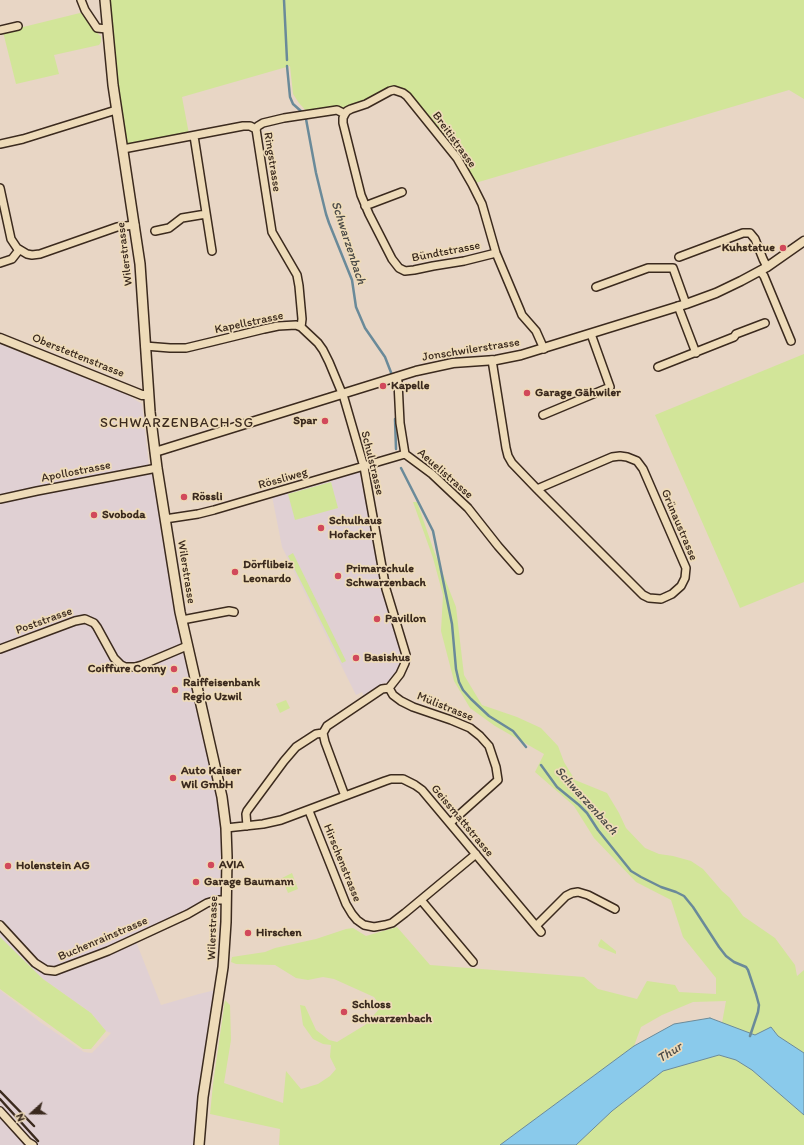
<!DOCTYPE html>
<meta charset="utf-8">
<style>
body{margin:0}
#map{position:relative;width:804px;height:1145px;overflow:hidden;background:#e8d6c5;font-family:Itim,sans-serif}
canvas{display:block}
.north{position:absolute;left:12px;top:1093px;width:40px;height:40px;-webkit-text-stroke:3px #eedbb9;paint-order:stroke;rotate:249deg;font-size:11px;font-weight:700;line-height:16px;text-align:center;color:#3b2a1e}
.north::after{content:'';display:block;margin:auto;width:14px;height:18px;background:#3b2a1e;clip-path:polygon(50% 0,100% 100%,50% 72%,0 100%)}
</style>
<div id="map">
<canvas width="804" height="1145"></canvas>
<div class="north">N</div>
</div>
<script>
const c = document.querySelector('canvas').getContext('2d');
c.lineJoin = 'round';
function paint(path, color) { c.fillStyle = color; c.fill(path, 'evenodd'); }
const shape = rows => new Path2D(rows.map(r => 'M' + r).join(''));
function stroke(path, color, width, dash) { c.strokeStyle = color; c.lineWidth = width; c.lineCap = dash ? 'butt' : 'round'; c.setLineDash(dash || []); c.stroke(path); }
function write(font, color, halo, rows, align = 'center') {
  c.font = font + ' Itim,sans-serif'; c.lineWidth = 3.5; c.setLineDash([]); c.textBaseline = 'middle'; c.strokeStyle = halo; c.fillStyle = color; for (const [text, x, y, turn = 0] of rows) {
    c.save(); c.translate(x, y); c.rotate((+turn || 0) * Math.PI / 180); c.textAlign = isNaN(turn) ? turn : align; if (halo) c.strokeText(text, 0, 0); c.fillText(text, 0, 0); c.restore();
  }
}
const built = shape([
 [0,344,128,395,142,404,149,466,157,468,174,578,222,797,226,900,221,900,135,939,161,1005,199,994,215,990,219,991,199,1145,0,1145,0,990,40,1022,84,1052,92,1053,111,1033,106,1031,91,1013,43,979,0,937],
 [361,472,383,589,387,606,400,647,402,658,399,669,393,678,389,682,382,684,364,696,362,692,356,695,282,547,272,496,331,478]
]);
const green = shape([
 [109,0,804,0,804,99,789,90,472,184,407,96,394,90,366,104,348,107,343,109,307,112,299,103,293,94,290,66,182,97,189,134,129,145,126,142,119,96],
 [84,12,99,35,101,36,101,42,99,45,54,55,59,74,16,84,3,32],
 [804,354,804,582,740,608,655,415],
 [331,482,338,508,295,520,288,494],
 [413,502,417,502,434,551,456,607,464,675,482,705,517,717,541,728,558,746,564,762,575,780,607,793,619,813,626,828,645,848,659,854,673,856,691,861,703,869,722,891,730,898,743,916,775,938,795,965,797,976,804,970,804,1053,778,1036,771,1027,755,1035,722,1023,726,1001,693,1002,662,1015,641,1027,634,1046,500,1145,279,1145,280,1129,210,1114,213,1084,225,1000,230,1005,231,1040,224,1083,283,1103,286,1071,301,1089,318,1084,330,1076,336,1069,330,1057,331,1045,323,1044,313,1039,303,1025,300,1005,305,1006,316,1030,329,1040,337,1042,365,1025,381,1007,374,997,334,979,323,977,308,980,296,978,275,965,236,964,231,962,232,957,265,952,275,948,316,939,346,929,353,928,366,936,397,927,430,965,584,977,598,989,637,999,647,981,675,985,679,992,716,994,716,978,683,937,671,900,636,882,594,838,574,806,535,772,544,754,495,726,470,708,454,681,441,631,443,595,433,558],
 [293,553,346,661,342,663,288,556],
 [286,700,290,708,280,713,276,704],
 [292,873,298,889,288,893,282,878],
 [0,937,43,979,91,1013,106,1031,91,1049,83,1049,0,989],
 [601,939,616,951,616,954,599,947,598,945],
 [719,1055,736,1060,752,1070,804,1115,804,1145,576,1145,612,1111,663,1071]
]);
const water = shape([
 [710,1018,755,1035,771,1027,778,1036,804,1053,804,1115,752,1070,736,1060,719,1055,663,1071,612,1111,576,1145,500,1145,634,1046,674,1024,710,1018]
]);
const stream = shape([
 [284,0,287,60],
 [287,66,290,97,293,104,302,112,306,119,316,173,326,214,329,223,352,280,356,307,365,328,385,357,392,375],
 [395,419,396,449],
 [401,468,433,531,452,624,456,669,459,682,463,690,471,699,489,716,513,731,526,747],
 [541,765,557,787,579,805,587,813,598,830,631,871,641,877,661,887,676,892,684,896,693,907,719,947,726,956,734,962,746,967,748,970,756,994,759,1005,758,1012,750,1036]
]);
const minor = shape([
 [81,0,85,10,97,28,107,29],
 [0,30,18,26],
 [345,114,343,118,343,123,361,195,369,214,392,259,399,268,405,271,414,270,433,266,464,261,496,253],
 [256,129,258,126,263,123,284,118,337,110,345,114,347,111,351,109,366,104,390,91,394,90,403,93,407,96,457,158,472,184,482,204,496,253,520,310,522,315,536,331,544,349],
 [256,129,272,232,297,275,299,286,302,319,301,327],
 [194,136,212,251],
 [0,144,23,139,116,110],
 [123,149,243,126,250,126,256,129],
 [0,188,11,239,17,248,27,254,32,255,40,254,117,227,135,225],
 [365,206,402,192],
 [155,231,169,228,182,218,206,214],
 [679,257,743,233,750,233,755,239,763,259,767,267],
 [0,263,12,259,19,250],
 [760,271,764,276,791,341],
 [596,287,648,268,673,268,686,304],
 [678,306,696,353],
 [145,346,170,348,186,348,211,342,264,329,278,326,296,325,301,327,318,343,323,350,329,362,344,398,364,467,386,589,406,655,405,663,400,674,389,688,382,689,327,726,323,733],
 [492,360,506,448,508,456,512,463,537,489,643,595,649,598,661,599,672,594,681,586,685,578,686,568,643,469,637,461,627,457,620,456,612,457,537,489],
 [658,367,734,337,736,334,765,323],
 [397,377,398,382,400,423,405,454,432,474,468,508,498,546,519,570],
 [543,415,610,387,591,334],
 [0,499,37,491,157,468],
 [165,519,198,514,214,510,405,454],
 [182,620,229,611,234,612],
 [0,649,75,621,85,619,94,623,97,627,114,658,121,665,125,667,135,667,142,665,187,646],
 [389,688,393,695,401,701,413,707,451,720,470,728,480,736,489,746,496,767,498,780,450,823],
 [323,733,325,742,345,796],
 [309,811,346,904,352,914,357,920,364,925,374,927,385,925,392,923,405,913,476,854],
 [247,826,246,814,247,811,284,761,296,747,316,734,323,733],
 [226,828,263,824,281,820,385,781,391,779,403,779,415,785,422,790,541,932],
 [421,900,473,962],
 [0,925,35,963,46,970,55,971,108,951,188,914,207,903,217,900,226,900],
 [536,926,566,896,572,893,578,892,588,895,615,909],
 [0,1111,28,1142,33,1145]
]);
const tertiary = shape([
 [0,338,142,395,148,395],
 [155,452,416,371,453,363,496,360,521,355,686,304,716,293,741,281,767,267,804,241]
]);
const secondary = shape([
 [105,0,113,85,140,264,150,412,157,468,180,612,222,797,226,828,227,857,226,922,223,967,203,1097,199,1145]
]);
const rail = shape([
 [0,1091,34,1126],
 [0,1099,38,1141]
]);
const markers = [
 [783,248,4,"#d1495b"],
 [383,386,4,"#d1495b"],
 [527,393,4,"#d1495b"],
 [325,421,4,"#d1495b"],
 [184,497,4,"#d1495b"],
 [94,515,4,"#d1495b"],
 [321,528,4,"#d1495b"],
 [235,572,4,"#d1495b"],
 [338,576,4,"#d1495b"],
 [377,619,4,"#d1495b"],
 [356,658,4,"#d1495b"],
 [174,669,4,"#d1495b"],
 [175,690,4,"#d1495b"],
 [173,778,4,"#d1495b"],
 [211,865,4,"#d1495b"],
 [8,866,4,"#d1495b"],
 [196,882,4,"#d1495b"],
 [248,933,4,"#d1495b"],
 [344,1012,4,"#d1495b"]
];
const streetNames = [
 ["Breitistrasse",454,140,54],
 ["Ringstrasse",272,162,81],
 ["Bündtstrasse",446,252,-11],
 ["Wilerstrasse",125,254,-97],
 ["Kapellstrasse",249,323,-12],
 ["Jonschwilerstrasse",471,350,-9],
 ["Oberstettenstrasse",78,356,22],
 ["Schulstrasse",372,463,76],
 ["Apollostrasse",76,472,-11],
 ["Aeuelistrasse",445,474,41],
 ["Rössliweg",283,479,-16],
 ["Grünaustrasse",679,525,67],
 ["Wilerstrasse",186,572,81],
 ["Poststrasse",44,621,-20],
 ["Mülistrasse",445,707,22],
 ["Geissmattstrasse",462,821,50],
 ["Hirschenstrasse",342,863,68],
 ["Wilerstrasse",213,928,-88],
 ["Buchenrainstrasse",103,939,-23]
];
const poiNames = [
 ["Kuhstatue",775,248,"right"],
 ["Kapelle",391,386],
 ["Garage Gähwiler",535,393],
 ["Spar",317,421,"right"],
 ["Rössli",192,497],
 ["Svoboda",102,515],
 ["Schulhaus",329,521],
 ["Hofacker",329,535],
 ["Dörflibeiz",243,565],
 ["Leonardo",243,579],
 ["Primarschule",346,569],
 ["Schwarzenbach",346,583],
 ["Pavillon",385,619],
 ["Basishus",364,658],
 ["Coiffure Conny",166,669,"right"],
 ["Raiffeisenbank",183,683],
 ["Regio Uzwil",183,697],
 ["Auto Kaiser",181,771],
 ["Wil GmbH",181,785],
 ["AVIA",219,865],
 ["Holenstein AG",16,866],
 ["Garage Baumann",204,882],
 ["Hirschen",256,933],
 ["Schloss",352,1005],
 ["Schwarzenbach",352,1019]
];
const waterNames = [
 ["Schwarzenbach",348,243,72],
 ["Schwarzenbach",586,801,48],
 ["Thur",670,1053,-32]
];
const quarterNames = [
 ["SCHWARZENBACH SG",177,423]
];
paint(built, '#e0d0d3');
paint(green, '#d2e599');
paint(water, '#8acaeb');
stroke(water, '#6a8a99', 1);
stroke(stream, '#6a8a99', 2.5);
stroke(minor, '#3b2a1e', 10);
stroke(tertiary, '#3b2a1e', 11);
stroke(secondary, '#3b2a1e', 12);
stroke(minor, '#eedbb9', 7);
stroke(tertiary, '#eedbb9', 8);
stroke(secondary, '#eedbb9', 9);
stroke(rail, '#3b2a1e', 2.5);
for (const [x, y, r, color] of markers) { const dot = new Path2D(); dot.arc(x, y, r, 0, 2 * Math.PI); c.fillStyle = color; c.fill(dot); stroke(dot, '#eedbb9', 1.5); }
write('12px', '#3b2a1e', '#eedbb9', streetNames);
write('bold 12px', '#3b2a1e', '#eedbb9', poiNames, 'left');
write('italic 13px', '#4b4a47', '#eedbb9', waterNames);
c.letterSpacing = '1px';
write('14px', '#3b2a1e', '#eedbb9', quarterNames);
c.letterSpacing = '0px';
</script>
